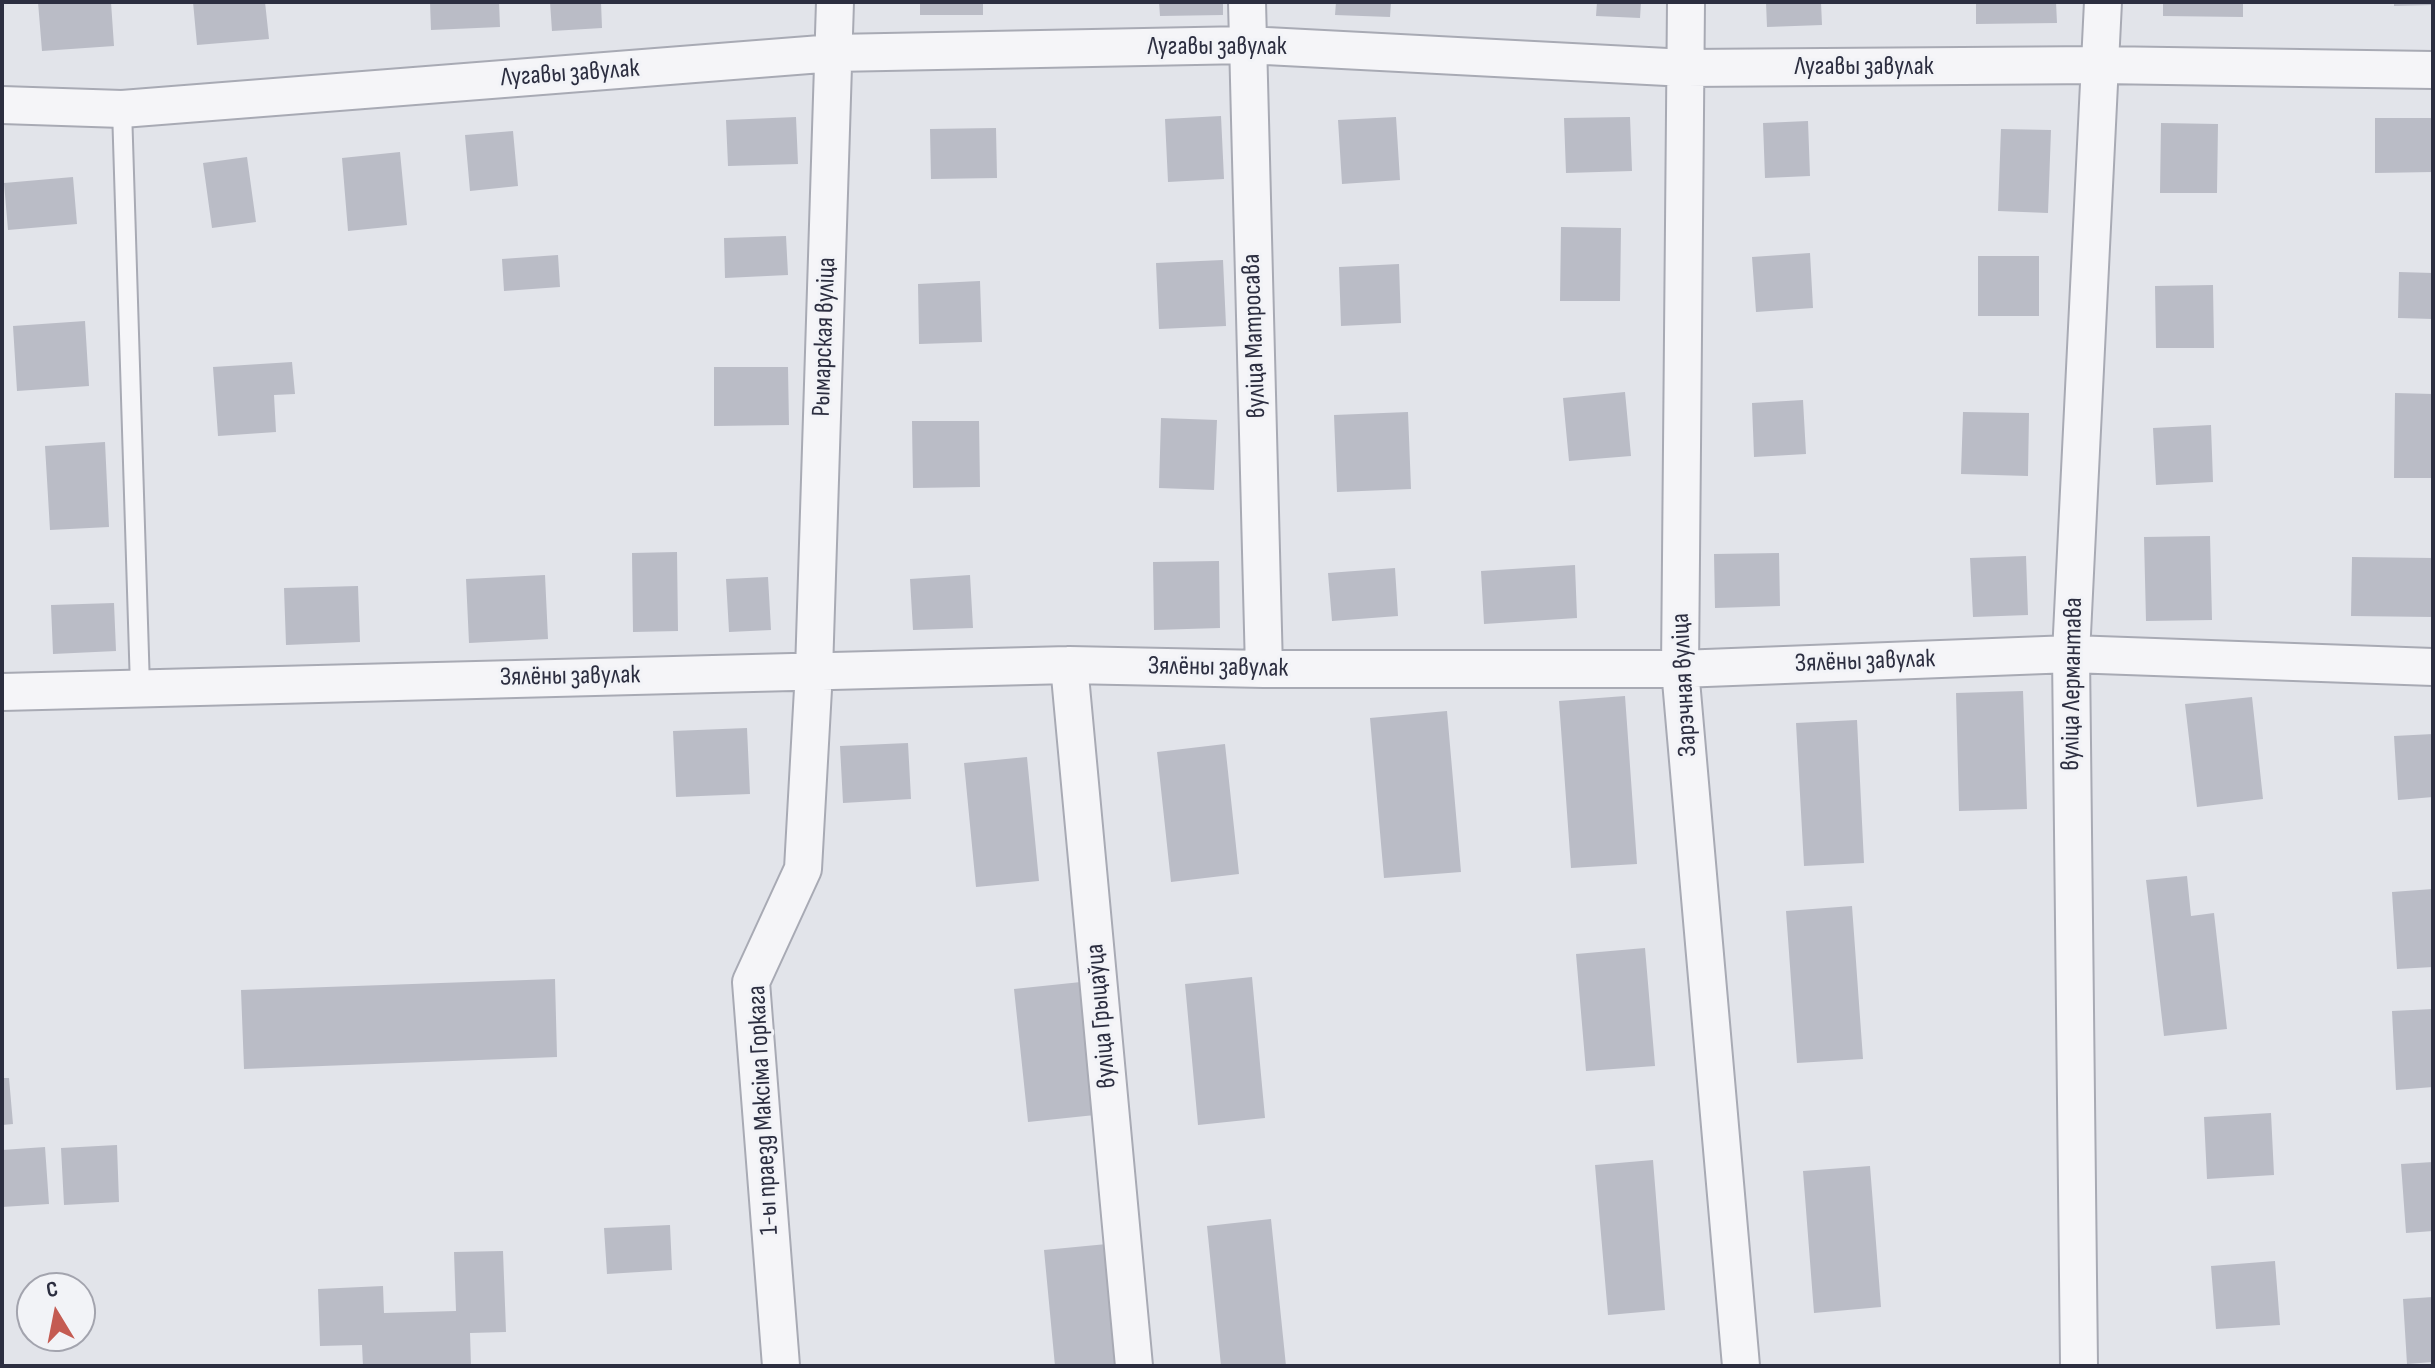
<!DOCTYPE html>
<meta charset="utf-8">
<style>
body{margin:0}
#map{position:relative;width:2435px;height:1368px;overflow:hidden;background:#e2e4ea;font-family:"Sofia Sans Condensed",sans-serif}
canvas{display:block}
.frame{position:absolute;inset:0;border:4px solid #2c2e40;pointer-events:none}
.north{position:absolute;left:16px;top:1272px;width:80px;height:80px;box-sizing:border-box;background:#f2f3f7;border:2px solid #a3a4ae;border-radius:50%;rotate:350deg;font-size:22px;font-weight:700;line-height:32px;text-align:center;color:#2c2e40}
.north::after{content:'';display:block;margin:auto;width:28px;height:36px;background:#c45b52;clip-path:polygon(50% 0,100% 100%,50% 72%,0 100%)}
</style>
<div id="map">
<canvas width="2435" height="1368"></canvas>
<div class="frame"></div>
<div class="north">С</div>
</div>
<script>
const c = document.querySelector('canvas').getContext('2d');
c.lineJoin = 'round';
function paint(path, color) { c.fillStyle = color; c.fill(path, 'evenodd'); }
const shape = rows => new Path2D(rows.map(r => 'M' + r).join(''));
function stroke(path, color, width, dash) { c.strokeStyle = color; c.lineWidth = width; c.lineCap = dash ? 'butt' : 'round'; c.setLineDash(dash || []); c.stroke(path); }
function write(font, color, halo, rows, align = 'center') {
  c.font = font + ' "Sofia Sans Condensed",sans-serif'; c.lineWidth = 6; c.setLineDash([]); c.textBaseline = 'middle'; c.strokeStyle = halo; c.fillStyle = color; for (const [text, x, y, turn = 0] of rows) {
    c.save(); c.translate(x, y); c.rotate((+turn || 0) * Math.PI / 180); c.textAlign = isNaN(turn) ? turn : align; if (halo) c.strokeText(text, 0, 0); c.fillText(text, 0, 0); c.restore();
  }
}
const building = shape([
 [38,2,111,2,114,46,42,51],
 [193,2,265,2,269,39,197,45],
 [430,2,499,2,500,27,431,30],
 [550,2,601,2,602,28,552,31],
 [920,2,983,2,983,15,920,15],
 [1159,2,1223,2,1223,15,1160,16],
 [1336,2,1391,2,1390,17,1335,15],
 [1597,2,1641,2,1640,18,1596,16],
 [1766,2,1821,2,1822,25,1767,27],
 [1976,2,2056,2,2057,23,1976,24],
 [2163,2,2243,2,2243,17,2163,16],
 [2394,2,2433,2,2433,5,2394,6],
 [1221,116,1224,179,1168,182,1165,119],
 [796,117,798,164,728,166,726,120],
 [1396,117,1400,180,1342,184,1338,120],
 [1630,117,1632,171,1566,173,1564,118],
 [2375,118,2433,118,2433,172,2375,173],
 [1808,121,1810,176,1765,178,1763,123],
 [2161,123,2218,124,2217,193,2160,193],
 [996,128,997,178,931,179,930,129],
 [2001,129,2051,130,2048,213,1998,211],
 [513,131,518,186,470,191,465,135],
 [400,152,407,225,348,231,342,158],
 [247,157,256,222,212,228,203,163],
 [73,177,77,224,8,230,4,183],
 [1561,227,1621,228,1620,301,1560,301],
 [786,236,788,275,725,278,724,238],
 [1810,253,1813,308,1756,312,1752,257],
 [558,255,560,287,504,291,502,259],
 [1978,256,2039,256,2039,316,1978,316],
 [1223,260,1226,326,1159,329,1156,263],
 [1399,264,1401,323,1341,326,1339,267],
 [2399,272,2433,273,2433,319,2398,318],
 [980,281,982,342,919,344,918,284],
 [2213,285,2214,348,2156,348,2155,286],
 [85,321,89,386,17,391,13,326],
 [292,362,295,394,274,395,276,432,218,436,213,367],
 [714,367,788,367,789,425,714,426],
 [1625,392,1631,456,1569,461,1563,398],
 [2395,393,2433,394,2433,478,2394,478],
 [1803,400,1806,454,1754,457,1752,403],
 [1408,412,1411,489,1337,492,1334,415],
 [1963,412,2029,413,2028,476,1961,474],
 [1161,418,1217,420,1214,490,1159,488],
 [912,421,979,421,980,487,913,488],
 [2211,425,2213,482,2156,485,2153,428],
 [105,442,109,527,50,530,45,446],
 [2210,536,2212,620,2146,621,2144,537],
 [677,552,678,631,633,632,632,553],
 [1779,553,1780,606,1715,608,1714,554],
 [2026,556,2028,615,1973,617,1970,558],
 [2352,557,2433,558,2433,617,2351,616],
 [1219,561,1220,628,1154,630,1153,562],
 [1575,565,1577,618,1484,624,1481,571],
 [1395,568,1398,616,1332,621,1328,573],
 [545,575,548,639,469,643,466,579],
 [970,575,973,628,913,630,910,579],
 [768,577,771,630,729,632,726,579],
 [358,586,360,642,286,645,284,588],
 [114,603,116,651,53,654,51,605],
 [2023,691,2027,809,1959,811,1956,693],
 [1625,696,1637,864,1571,868,1559,701],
 [2252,697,2263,799,2197,807,2185,704],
 [1447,711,1461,872,1384,878,1370,718],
 [1857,720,1864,863,1804,866,1796,723],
 [747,728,750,794,676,797,673,731],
 [2433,734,2433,797,2398,800,2394,736],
 [908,743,911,799,843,803,840,746],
 [1225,744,1239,874,1171,882,1157,752],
 [1027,757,1039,881,976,887,964,763],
 [2187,876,2191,916,2214,913,2227,1029,2164,1036,2146,880],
 [2433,889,2433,967,2397,969,2392,892],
 [1852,906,1863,1059,1797,1063,1786,911],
 [1645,948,1655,1066,1586,1071,1576,954],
 [1252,977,1265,1118,1198,1125,1185,984],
 [555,979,557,1057,244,1069,241,990],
 [1081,982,1095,1115,1028,1122,1014,989],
 [2433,1009,2433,1087,2396,1090,2392,1011],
 [2,1078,9,1078,13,1124,2,1125],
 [2271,1113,2274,1175,2207,1179,2204,1117],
 [117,1145,119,1202,64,1205,61,1148],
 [45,1147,49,1204,2,1207,2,1150],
 [1653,1160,1665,1310,1608,1315,1595,1165],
 [2433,1162,2433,1231,2406,1233,2401,1164],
 [1870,1166,1881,1307,1814,1313,1803,1171],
 [1271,1219,1286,1366,1221,1366,1207,1226],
 [670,1225,672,1270,607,1274,604,1228],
 [1107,1244,1119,1366,1055,1366,1044,1250],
 [503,1251,506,1332,470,1333,471,1366,363,1366,362,1345,320,1346,318,1289,383,1286,384,1313,456,1311,454,1252],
 [2275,1261,2280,1325,2216,1329,2211,1266],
 [2433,1297,2433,1362,2407,1364,2403,1299]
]);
const lane = shape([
 [122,109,140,687]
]);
const street = shape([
 [1247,2,1264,669],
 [1686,2,1680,669,1741,1366],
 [2,105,122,109,834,53,1247,45,1686,68,2101,65,2433,70],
 [1069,665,1134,1366],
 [2,692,1069,665,1264,669,1680,669,2071,654,2433,667],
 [781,1366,751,982,803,869,814,671,835,2],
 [2079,1366,2071,654,2103,2]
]);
const streetNames = [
 ["Лугавы завулак",1217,47],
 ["Лугавы завулак",1864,67],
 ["Лугавы завулак",570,74,-4],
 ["вуліца Матросава",1255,336,-92],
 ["Рымарская вуліца",825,337,-88],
 ["Зялёны завулак",1865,662,-2],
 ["Зялёны завулак",1218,668,1],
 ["Зялёны завулак",570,677,-1],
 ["вуліца Лермантава",2073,684,-89],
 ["Зарэчная вуліца",1685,685,-93],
 ["вуліца Грыцаўца",1102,1016,-95],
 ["1-ы праезд Максіма Горкага",764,1110,-93]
];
paint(building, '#babcc6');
stroke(lane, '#a8aab4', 22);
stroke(street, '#a8aab4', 40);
stroke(lane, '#f5f5f8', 18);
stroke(street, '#f5f5f8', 36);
write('26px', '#2c2e40', '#f2f3f7', streetNames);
</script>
